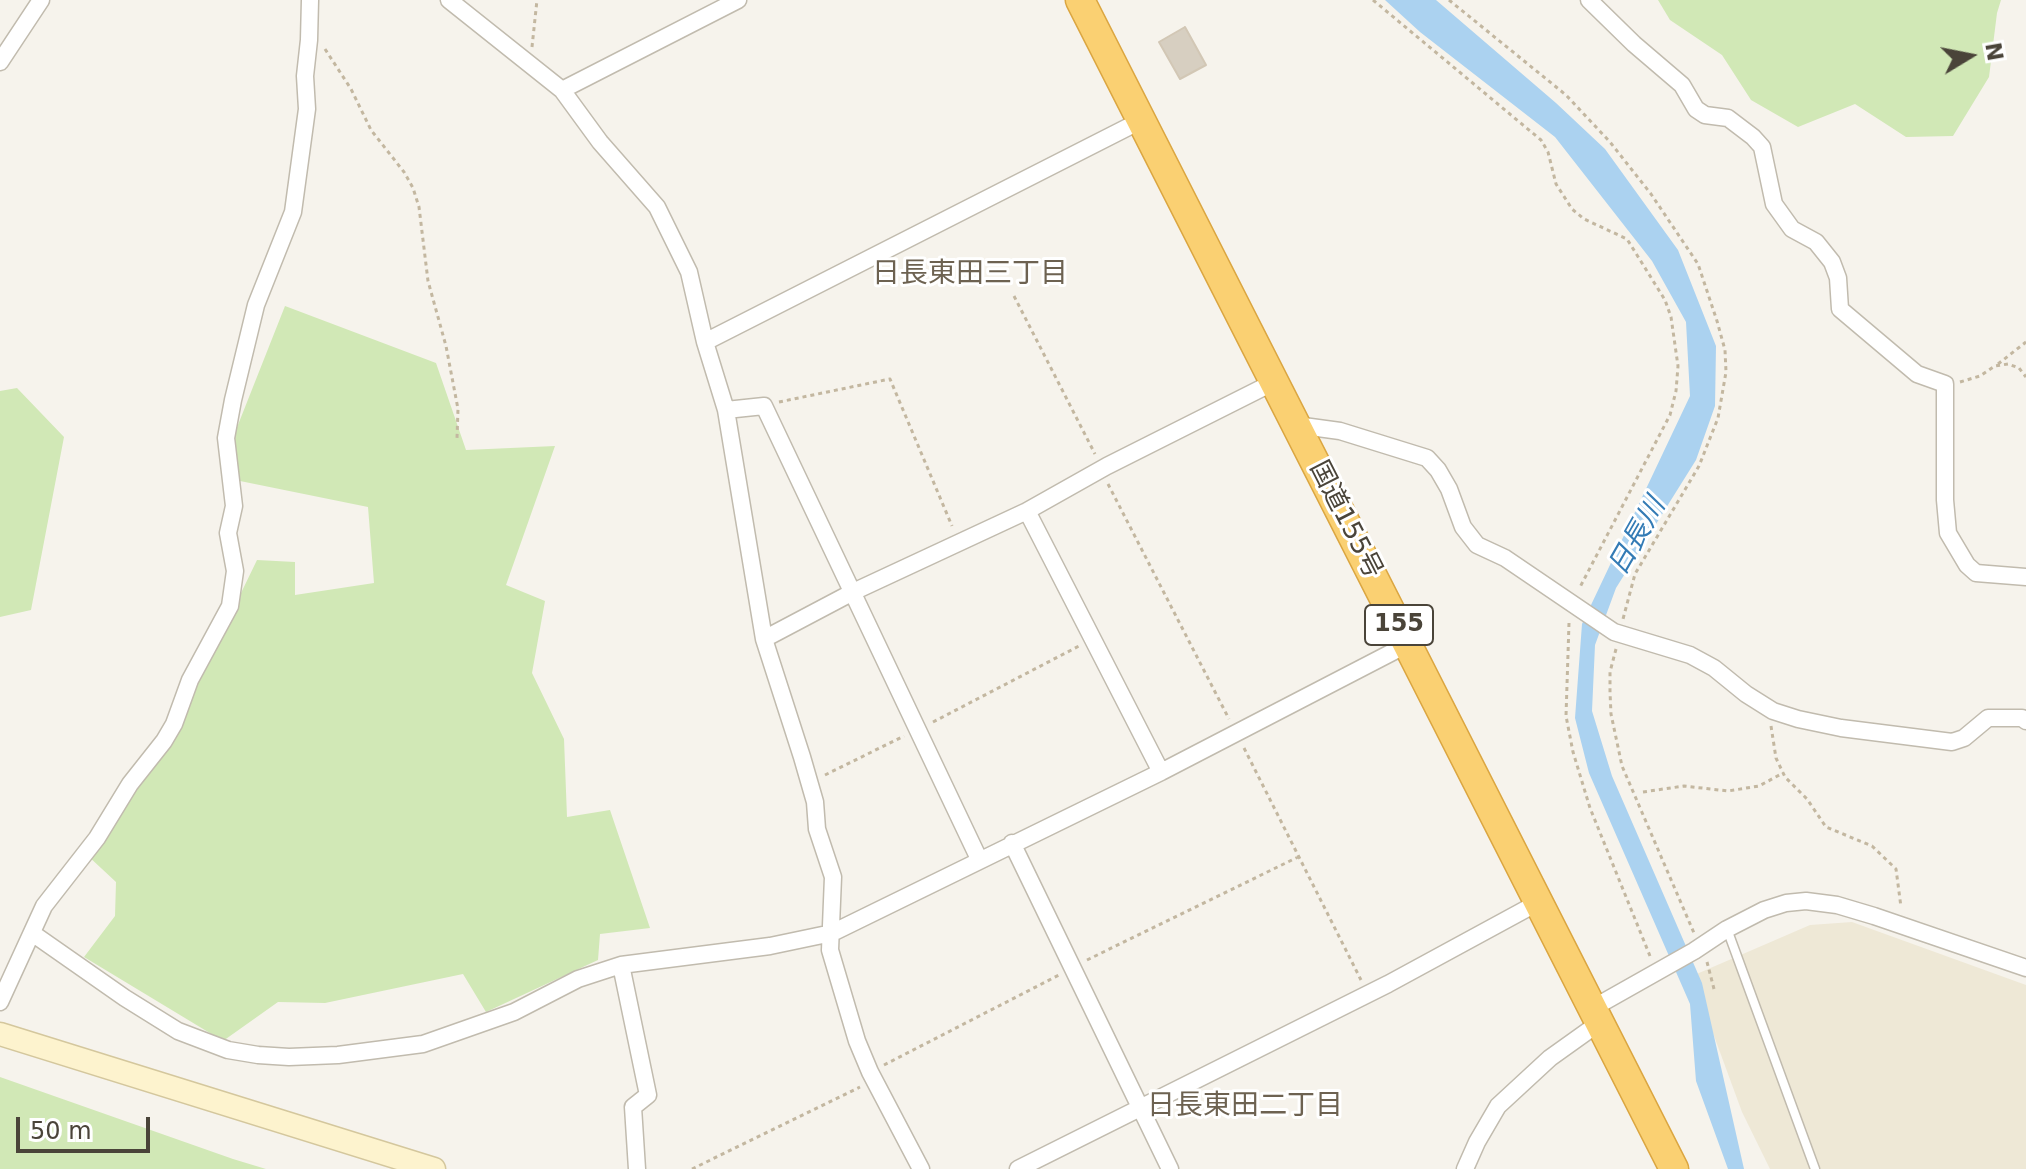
<!DOCTYPE html>
<meta charset="utf-8">
<style>
body{margin:0}
#map{position:relative;width:2026px;height:1169px;overflow:hidden;background:#f6f3ec;font-family:"DejaVu Sans",sans-serif}
canvas{display:block}
.north{position:absolute;left:1930px;top:16px;width:80px;height:80px;-webkit-text-stroke:6px #fff;paint-order:stroke;rotate:80deg;font-size:22px;font-weight:700;line-height:32px;text-align:center;color:#4a4439}
.north::after{content:'';display:block;margin:auto;width:28px;height:36px;background:#4a4439;clip-path:polygon(50% 0,100% 100%,50% 72%,0 100%)}
.scale{position:absolute;left:16px;top:1117px;width:134px;height:36px;box-sizing:border-box;border:4px solid #4a4439;border-top:0;padding-left:10px;font-size:24px;line-height:28px;white-space:nowrap;color:#4a4439;-webkit-text-stroke:6px #fff;paint-order:stroke}
</style>
<div id="map">
<canvas width="2026" height="1169"></canvas>
<div class="north">N</div>
<div class="scale">50 m</div>
</div>
<script>
const c = document.querySelector('canvas').getContext('2d');
c.lineJoin = 'round';
function paint(path, color) { c.fillStyle = color; c.fill(path, 'evenodd'); }
const shape = rows => new Path2D(rows.map(r => 'M' + r).join(''));
function stroke(path, color, width, dash) { c.strokeStyle = color; c.lineWidth = width; c.lineCap = dash ? 'butt' : 'round'; c.setLineDash(dash || []); c.stroke(path); }
function write(font, color, halo, rows, align = 'center') {
  c.font = font + ' "DejaVu Sans","Noto Sans JP",sans-serif'; c.lineWidth = 6; c.setLineDash([]); c.textBaseline = 'middle'; c.strokeStyle = halo; c.fillStyle = color; for (const [text, x, y, turn = 0] of rows) {
    c.save(); c.translate(x, y); c.rotate((+turn || 0) * Math.PI / 180); c.textAlign = isNaN(turn) ? turn : align; if (halo) c.strokeText(text, 0, 0); c.fillText(text, 0, 0); c.restore();
  }
}
const education = shape([
 [1852,922,2026,985,2026,1169,1770,1169,1742,1112,1692,976,1810,925]
]);
const green = shape([
 [1658,0,2001,0,1997,13,1989,77,1953,136,1906,137,1855,104,1798,127,1751,100,1722,55,1670,20],
 [285,306,436,363,466,450,555,446,506,585,545,601,532,673,564,739,567,817,610,810,650,928,600,934,598,960,486,1012,463,974,325,1003,278,1002,223,1041,84,957,115,916,116,882,87,855,178,723,257,560,295,562,295,595,374,583,368,507,240,481,234,435],
 [17,388,64,437,31,610,0,617,0,391],
 [0,1077,233,1159,266,1169,0,1169]
]);
const water = shape([
 [1385,0,1436,0,1556,103,1605,149,1678,250,1716,346,1715,406,1696,460,1616,588,1595,645,1592,711,1612,776,1702,983,1744,1169,1728,1169,1696,1081,1690,1004,1589,773,1575,718,1582,624,1690,396,1686,322,1652,261,1555,137,1420,32]
]);
const building = shape([
 [1185,27,1206,65,1180,79,1159,42,1185,27]
]);
const path = shape([
 [1373,0,1541,140,1548,152,1556,184,1572,209,1584,219,1627,239,1665,300,1671,317,1678,366,1676,391,1670,415,1579,589],
 [1449,0,1566,95,1610,142,1651,194,1698,264,1717,321,1725,350,1726,372,1718,418,1699,466,1635,574,1623,619],
 [532,47,537,0],
 [325,49,351,89,371,130,404,172,413,188,419,207,428,281,446,346,458,409,457,438],
 [1014,296,1095,454],
 [1998,364,2026,342],
 [1960,382,1980,376,1995,366,2008,364,2019,368,2026,377],
 [779,402,890,379,952,526],
 [1108,484,1229,719],
 [1569,623,1566,716,1573,752,1590,808,1650,956],
 [1616,649,1610,672,1610,692,1611,714,1622,766,1694,933],
 [933,722,1079,646],
 [1771,726,1776,758,1785,777,1807,799,1826,827,1872,846,1896,869,1901,907],
 [1244,748,1361,980],
 [825,775,904,736],
 [1643,792,1684,786,1728,791,1759,786,1783,773],
 [1087,960,1298,857],
 [1707,962,1714,989],
 [884,1065,1059,975],
 [692,1169,860,1087]
]);
const lane = shape([
 [1727,929,1815,1169]
]);
const street = shape([
 [449,0,562,90,600,142,657,207,689,272,705,342,726,410,764,639,802,757,815,802,817,829,833,877,830,950,857,1041,870,1072,921,1169],
 [1589,0,1634,44,1682,85,1696,109,1705,115,1728,118,1753,137,1762,147,1774,204,1792,229,1816,242,1832,262,1838,278,1840,309,1917,374,1945,384,1945,500,1948,533,1967,565,1976,573,2026,577],
 [0,62,41,0],
 [562,90,738,0],
 [705,342,1142,120],
 [726,410,764,406,979,859],
 [1296,425,1340,431,1427,458,1438,470,1449,489,1463,527,1477,545,1505,558,1614,632,1690,655,1714,668,1746,694,1773,711,1798,719,1841,728,1952,742,1964,738,1988,718,2022,718,2026,721],
 [1027,511,1161,772],
 [764,639,853,592,1027,511,1107,466,1274,382],
 [1012,843,1170,1169],
 [32,933,125,998,178,1031,228,1050,258,1055,289,1057,338,1055,423,1044,514,1012,578,979,621,965,770,946,832,933,1161,772,1408,644],
 [621,965,648,1095,633,1107,637,1169],
 [0,1002,44,906,97,838,130,784,164,741,174,724,190,680,230,606,235,571,228,533,234,506,226,438,233,400,256,305,293,212,307,109,305,76,309,40,310,0],
 [1593,1008,1694,951,1727,929,1764,910,1786,903,1806,901,1837,905,1874,916,2026,968],
 [1018,1169,1388,984,1539,902],
 [1465,1169,1477,1142,1498,1106,1550,1058,1599,1023]
]);
const secondary = shape([
 [0,1034,434,1169]
]);
const highway = shape([
 [1080,0,1674,1169]
]);
const shields = [
 [1399,625,68]
];
const shieldNames = [
 ["155",1399,625]
];
const streetNames = [
 ["国道155号",1345,520,63]
];
const neighbourhoodNames = [
 ["日長東田三丁目",970,275],
 ["日長東田二丁目",1245,1107]
];
const waterNames = [
 ["日長川",1638,537,-60]
];
paint(education, '#eee8d6');
paint(green, '#d1e8b6');
paint(water, '#abd2f0');
paint(building, '#d7cfc1');
stroke(building, '#d2c7b5', 2);
stroke(lane, '#c1bbae', 11);
stroke(street, '#c1bbae', 19);
stroke(secondary, '#d4c79d', 25);
stroke(highway, '#dba641', 31);
stroke(path, '#c3b7a0', 3, [4, 4]);
stroke(lane, '#fff', 8);
stroke(street, '#fff', 16);
stroke(secondary, '#fdf3ce', 22);
stroke(highway, '#fad072', 28);
for (const [x, y, w] of shields) { const box = new Path2D(); box.roundRect(x - w / 2, y - 20, w, 40, 6); c.fillStyle = '#fff'; c.fill(box); stroke(box, '#4a4439', 2); }
write('bold 24px', '#4a4439', null, shieldNames);
write('26px', '#4a4439', '#fff', streetNames);
write('28px', '#6d6251', '#fff', neighbourhoodNames);
write('italic 28px', '#337bb5', '#fff', waterNames);
</script>
